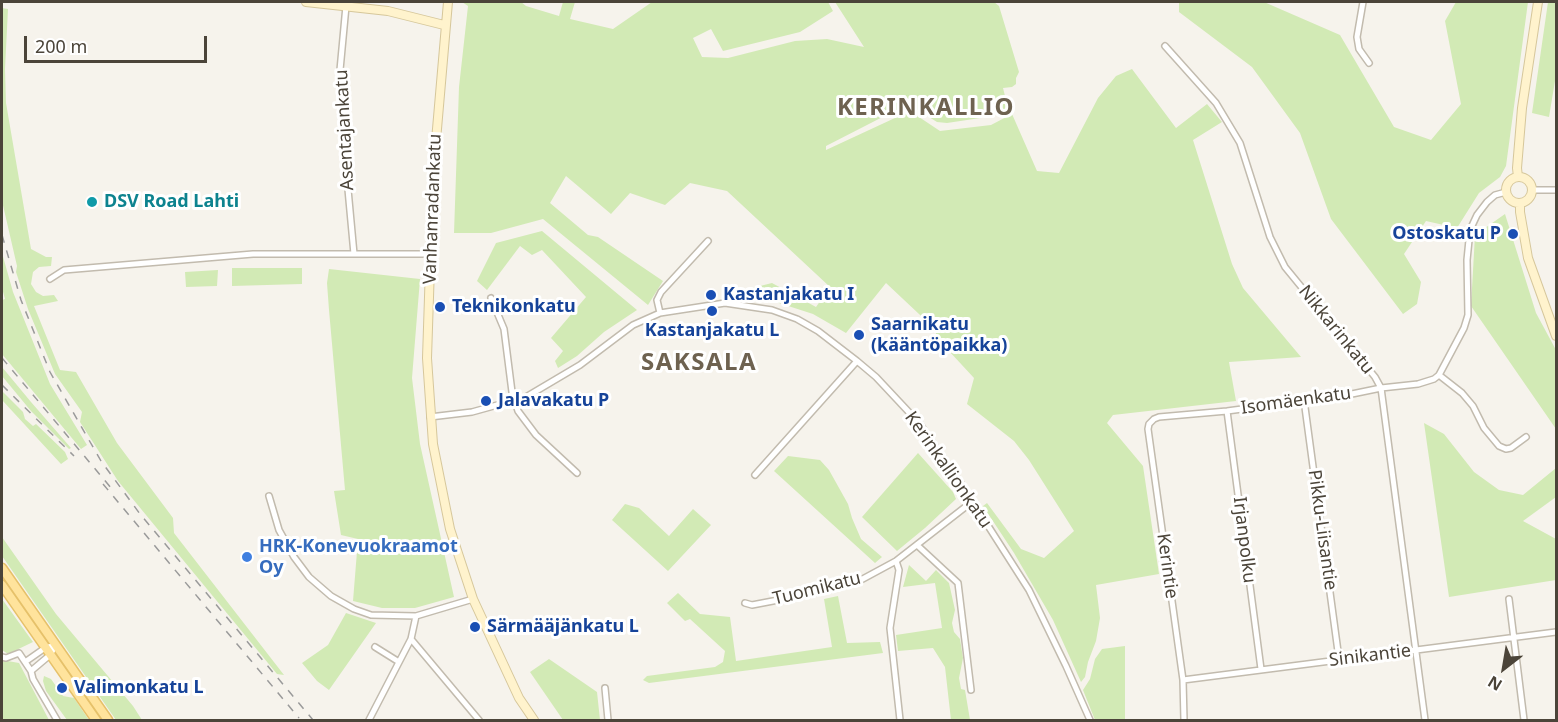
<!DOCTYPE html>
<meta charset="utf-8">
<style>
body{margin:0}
#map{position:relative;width:1558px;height:722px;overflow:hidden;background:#f6f3ec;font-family:"Noto Sans",sans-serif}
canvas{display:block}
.frame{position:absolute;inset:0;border:3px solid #4b4439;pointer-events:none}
.north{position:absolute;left:1474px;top:638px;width:60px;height:60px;-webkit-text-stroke:4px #fff;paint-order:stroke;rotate:211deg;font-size:16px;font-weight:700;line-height:24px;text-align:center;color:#4b4439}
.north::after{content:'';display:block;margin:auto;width:21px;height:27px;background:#4b4439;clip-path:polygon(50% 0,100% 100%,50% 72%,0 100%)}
.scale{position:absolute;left:24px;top:36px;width:183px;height:27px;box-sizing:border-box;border:3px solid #4b4439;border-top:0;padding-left:8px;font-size:18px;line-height:21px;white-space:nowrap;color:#4b4439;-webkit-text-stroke:4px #fff;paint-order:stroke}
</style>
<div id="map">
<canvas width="1558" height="722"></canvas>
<div class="frame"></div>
<div class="north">N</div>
<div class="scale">200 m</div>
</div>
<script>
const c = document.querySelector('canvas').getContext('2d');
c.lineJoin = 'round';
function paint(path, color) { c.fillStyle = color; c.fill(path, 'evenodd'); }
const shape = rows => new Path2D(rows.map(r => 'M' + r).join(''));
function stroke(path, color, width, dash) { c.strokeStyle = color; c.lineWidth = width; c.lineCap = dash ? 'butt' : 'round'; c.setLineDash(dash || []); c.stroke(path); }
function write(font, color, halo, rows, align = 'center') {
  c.font = font + ' "Noto Sans",sans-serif'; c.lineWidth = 6; c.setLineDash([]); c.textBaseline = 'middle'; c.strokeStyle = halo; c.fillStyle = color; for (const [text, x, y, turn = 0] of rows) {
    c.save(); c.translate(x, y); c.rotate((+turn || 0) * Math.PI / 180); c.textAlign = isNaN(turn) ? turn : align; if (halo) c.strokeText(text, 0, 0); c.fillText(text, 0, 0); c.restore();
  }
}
const green = shape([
 [462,2,521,2,526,6,559,16,563,2,575,2,570,19,613,29,652,2,828,2,833,11,800,32,723,51,711,29,693,38,702,57,728,58,795,41,827,39,864,47,835,2,994,2,999,6,1019,72,1016,78,1016,84,1012,87,1003,88,1008,108,987,117,947,123,937,122,913,107,906,105,826,146,826,150,910,111,940,131,991,125,1012,114,1037,171,1059,173,1098,98,1116,76,1132,69,1176,128,1207,104,1222,122,1193,140,1232,264,1243,288,1301,357,1229,362,1236,401,1113,415,1107,423,1143,466,1159,574,1096,585,1100,618,1096,641,1088,662,1085,677,1081,682,1053,620,1014,553,983,506,987,503,1021,549,1044,558,1074,531,1029,460,1014,441,967,404,974,378,936,337,936,330,886,283,846,333,813,314,748,293,752,288,772,283,816,307,830,287,727,191,690,183,665,205,630,193,611,214,566,176,550,203,588,235,598,237,663,281,648,305,543,219,491,233,454,233,459,87,468,6],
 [1179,2,1264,2,1340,35,1394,127,1431,140,1461,104,1445,21,1456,2,1528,2,1506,166,1500,177,1479,193,1457,228,1426,221,1404,254,1421,282,1417,304,1403,314,1331,219,1300,133,1252,67,1179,12],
 [1548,2,1556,2,1556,75,1549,117,1532,113],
 [2,8,8,9,5,69,6,103,31,249,46,257,52,257,51,266,39,267,33,272,31,284,36,292,43,296,54,295,58,301,34,306,60,370,76,372,117,443,173,518,174,533,284,675,277,674,118,481,80,422,82,412,55,374,28,309,16,272,17,266,2,201],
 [1505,214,1536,313,1556,350,1556,429,1471,306,1475,235],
 [542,231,637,310,604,332,577,356,558,368,555,361,563,351,551,338,586,297,542,250,532,255,520,246,487,290,477,281,496,243],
 [2,253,13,292,50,384,87,445,81,449,2,354,2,300,5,299,2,288],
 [232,268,302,268,302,284,232,286],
 [329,269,420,279,412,378,420,444,454,597,415,608,382,608,353,601,358,539,341,535,334,491,345,490,329,310,327,283],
 [218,270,217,286,186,287,185,272],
 [2,367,31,402,71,448,69,449,31,411,2,376],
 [2,391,23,412,25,419,33,426,36,424,65,452,68,459,61,464,2,400],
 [1424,423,1444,434,1474,472,1499,490,1523,495,1556,468,1556,497,1523,521,1556,539,1556,580,1449,597],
 [918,453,953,492,956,499,925,528,897,551,862,517],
 [788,456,820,460,829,470,848,504,852,518,861,539,882,557,875,563,774,471],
 [625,504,639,508,669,536,693,509,711,525,668,571,612,520],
 [2,537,56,614,133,706,142,720,116,720,2,556],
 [909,565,926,581,936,570,949,583,955,610,952,623,954,632,960,639,963,658,959,678,961,689,965,690,970,720,951,720,945,667,933,648,898,651,896,635,942,628,935,583,903,587],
 [678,593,700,614,730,617,736,661,832,647,824,599,838,596,847,643,880,642,883,653,649,683,643,680,647,676,715,667,723,662,725,651,690,619,685,621,667,603],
 [2,599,33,642,8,654,2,650],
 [346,613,376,623,329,690,317,681,302,663,328,645],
 [1125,646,1125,720,1095,720,1083,690,1090,679,1095,659,1102,649],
 [549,659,597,692,600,720,563,720,530,672],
 [2,660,19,663,49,720,2,720],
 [44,676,51,679,63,696,74,698,89,720,67,720,46,691,43,681]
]);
const street = shape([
 [1363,2,1357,37,1359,49,1369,63],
 [346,6,340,70,345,157,354,254],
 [1165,46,1216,103,1240,143,1270,237,1285,267,1375,377,1381,388,1425,720],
 [1532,190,1556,190],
 [50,279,64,270,253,254,431,254],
 [491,298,504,329,512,392,518,411,536,435,577,473],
 [660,313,657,300,661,292,708,241],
 [1439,375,1462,393,1473,406,1484,428,1499,446,1506,449,1511,448,1526,437],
 [1304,400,1339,659],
 [1227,411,1261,669],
 [430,417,472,412,526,397,580,365,633,325,660,313,725,303,772,310,797,319,818,331,857,361,876,377,920,424,962,485,1029,590,1066,666,1090,720],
 [755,475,857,361],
 [269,496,279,530,294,557,309,577,331,596,354,609,371,615,416,616,473,599],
 [917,545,958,583,971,690],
 [896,561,899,570,890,628,900,720],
 [1509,599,1524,720],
 [745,603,752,605,820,592,859,581,896,561,973,501],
 [411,639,479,720],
 [375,647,399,662],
 [2,657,6,658,19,653,31,671,33,679,57,720],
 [25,662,45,648,56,645],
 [31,671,50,655,56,645],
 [1183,680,1556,632],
 [605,688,608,720],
 [369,720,411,639,416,616],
 [1184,720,1183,680,1148,429,1149,424,1154,419,1159,417,1227,411,1347,395,1381,388,1418,384,1434,379,1439,375,1464,328,1468,315,1467,260,1470,230,1477,215,1487,202,1495,195,1506,192]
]);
const secondary = shape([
 [306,2,388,11,444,25],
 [448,2,433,175,427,358,433,444,450,529,473,599,519,698,534,720],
 '1506 190a13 13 0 1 1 26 0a13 13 0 1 1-26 0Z',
 [1518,177,1517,168,1522,108,1538,2],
 [1520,204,1520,212,1528,258,1556,336]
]);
const primary = shape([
 [2,568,108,720],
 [2,585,96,720]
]);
const rail = shape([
 [2,235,21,300,50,372,101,461,140,514,313,720],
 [2,358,112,489],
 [2,385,74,456],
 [103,484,299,718]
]);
const markers = [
 [92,202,6,"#0f9aa8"],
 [1513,234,6,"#1a4fb4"],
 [711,295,6,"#1a4fb4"],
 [440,307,6,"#1a4fb4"],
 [712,311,6,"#1a4fb4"],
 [859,335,6,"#1a4fb4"],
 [486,401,6,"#1a4fb4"],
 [247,557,6,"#3f7fe0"],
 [475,627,6,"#1a4fb4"],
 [62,688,6,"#1a4fb4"]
];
const streetNames = [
 ["Asentajankatu",345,130,-93],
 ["Vanhanradankatu",433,209,-88],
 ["Nikkarinkatu",1336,330,51],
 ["Isomäenkatu",1296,401,-8],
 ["Kerinkallionkatu",948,470,55],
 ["Pikku-Liisantie",1322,530,82],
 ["Irjanpolku",1244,540,83],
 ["Kerintie",1167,566,82],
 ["Tuomikatu",817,589,-14],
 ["Sinikantie",1370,656,-7]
];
const cultureNames = [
 ["DSV Road Lahti",104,202]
];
const transitNames = [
 ["Ostoskatu P",1501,234,"right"],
 ["Kastanjakatu I",723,295],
 ["Teknikonkatu",452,307],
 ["Saarnikatu",871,325],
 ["(kääntöpaikka)",871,346],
 ["Kastanjakatu L",712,331,"center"],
 ["Jalavakatu P",498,401],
 ["Särmääjänkatu L",487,627],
 ["Valimonkatu L",74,688]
];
const shopNames = [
 ["HRK-Konevuokraamot",259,547],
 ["Oy",259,568]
];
const districtNames = [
 ["KERINKALLIO",926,108],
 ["SAKSALA",699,363]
];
paint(green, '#d2eab5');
stroke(street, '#c2bbae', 8);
stroke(secondary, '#d6c79b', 10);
stroke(primary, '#e6c16a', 11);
stroke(street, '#fff', 5);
stroke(secondary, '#fff3cd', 8);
stroke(primary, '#ffe39c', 8);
stroke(rail, '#9a9a9a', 1.5, [8, 8]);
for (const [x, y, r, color] of markers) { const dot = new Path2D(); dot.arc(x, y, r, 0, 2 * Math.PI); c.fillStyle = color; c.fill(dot); stroke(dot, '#fff', 2); }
write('18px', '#4b4439', '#fff', streetNames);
write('bold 18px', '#0d838f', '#fff', cultureNames, 'left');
write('bold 18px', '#164399', '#fff', transitNames, 'left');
write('bold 18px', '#366cbe', '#fff', shopNames, 'left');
c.letterSpacing = '1.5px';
write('bold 24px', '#6e6250', '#fff', districtNames);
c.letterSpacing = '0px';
</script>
